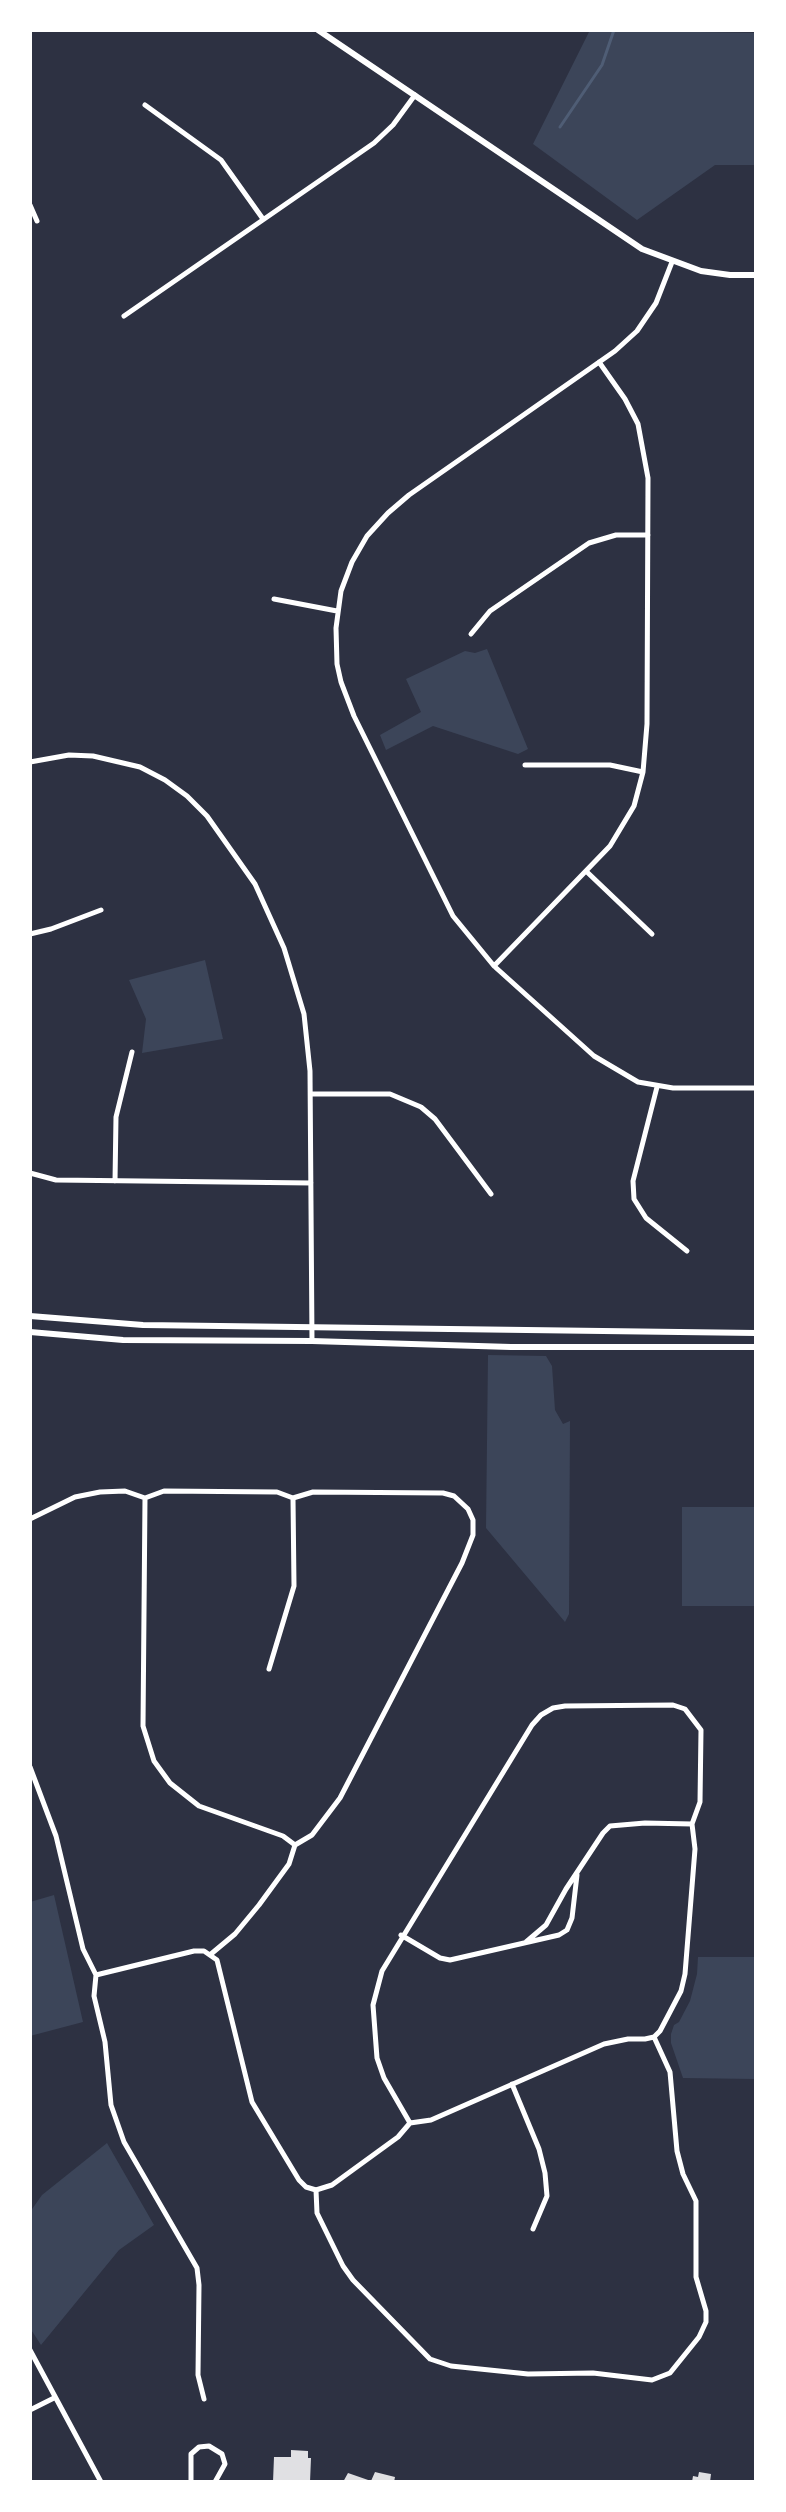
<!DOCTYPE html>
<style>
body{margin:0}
#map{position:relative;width:786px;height:2512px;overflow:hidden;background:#2d3142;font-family:"IBM Plex Serif",serif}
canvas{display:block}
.frame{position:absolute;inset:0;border:32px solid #fff;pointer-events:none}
</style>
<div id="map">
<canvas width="786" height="2512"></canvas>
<div class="frame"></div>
</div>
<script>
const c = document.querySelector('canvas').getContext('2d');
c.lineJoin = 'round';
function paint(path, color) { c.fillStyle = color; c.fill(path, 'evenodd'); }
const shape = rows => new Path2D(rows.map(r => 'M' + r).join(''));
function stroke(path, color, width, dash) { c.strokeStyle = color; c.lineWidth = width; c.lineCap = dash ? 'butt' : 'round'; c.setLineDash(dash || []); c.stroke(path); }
const green = shape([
 [590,30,756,33,756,165,715,165,637,220,533,144],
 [487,649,528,749,518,754,433,726,386,750,380,735,421,712,406,679,465,651,475,653],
 [205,960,223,1039,142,1053,146,1019,129,980],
 [488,1355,546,1356,552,1366,555,1410,563,1424,570,1421,569,1614,565,1622,486,1528],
 [682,1507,756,1507,756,1606,682,1606],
 [54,1895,83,2022,30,2036,30,1902],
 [698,1957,756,1957,756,2079,683,2078,671,2043,671,2034,674,2025,679,2022,690,2001,697,1974],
 [107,2143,154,2225,119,2250,41,2345,30,2328,30,2212,42,2195]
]);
const stream = shape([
 [560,127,602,65,614,30]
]);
const building = shape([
 [291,2450,308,2451,308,2458,311,2458,310,2482,273,2482,274,2457,291,2457],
 [375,2472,395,2477,394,2482,343,2482,348,2473,371,2481],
 [699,2472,711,2474,710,2482,692,2482,693,2476,698,2477]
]);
const minor = shape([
 [145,105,221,160,263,219],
 [30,205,37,221],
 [672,262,656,303,637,331,615,351,409,495,388,513,367,536,352,562,341,591,336,628,337,664,341,682,354,716,453,916,494,966,594,1056,638,1082,673,1088,756,1088],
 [124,316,374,143,393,125,415,95],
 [274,599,337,611],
 [471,634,490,611,589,543,616,535,648,535],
 [30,762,69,755,93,756,140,767,165,780,187,796,207,816,255,884,284,948,304,1014,310,1071,312,1341],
 [525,765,610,765,643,772],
 [587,872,652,934],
 [30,934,51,929,101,910],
 [494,966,610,846,634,806,643,772,647,724,648,478,638,424,625,399,599,362],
 [657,1087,633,1181,634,1199,646,1218,687,1251],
 [311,1094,390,1094,421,1107,435,1119,491,1194],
 [30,1173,56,1180,311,1183],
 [115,1181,116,1117,132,1052],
 [145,1498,143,1726,154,1761,170,1783,199,1806,283,1836,295,1845],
 [30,1519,75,1497,100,1492,125,1491,145,1498,164,1491,277,1492,293,1498,313,1492,443,1493,454,1496,468,1509,473,1520,473,1535,462,1563,340,1798,312,1835,295,1845,289,1864,259,1905,235,1934,211,1954],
 [269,1669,294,1586,293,1498],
 [30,1767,56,1836,83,1949,96,1975,94,1996,105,2042,111,2105,124,2142,197,2268,199,2285,198,2375,204,2399],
 [401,1935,440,1958,450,1960,559,1935,567,1930,572,1918,577,1875],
 [526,1942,546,1925,566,1889,603,1833,610,1826,645,1823,692,1824],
 [96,1975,194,1951,204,1951,217,1960,252,2102,299,2180,306,2187,316,2190,317,2213,343,2266,353,2280,430,2359,451,2366,528,2374,593,2373,652,2380,670,2373,699,2337,706,2322,706,2311,696,2277,696,2201,683,2174,677,2151,670,2072,654,2037],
 [512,2084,539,2149,545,2173,547,2196,533,2229],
 [316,2190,332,2185,398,2137,410,2123,431,2120,604,2044,628,2039,645,2039,654,2037,660,2031,681,1991,685,1974,695,1849,692,1824,700,1802,701,1730,685,1709,673,1705,565,1706,553,1708,541,1715,532,1725,382,1971,373,2005,377,2058,384,2078,410,2123],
 [30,2350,101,2482],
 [30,2410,54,2398],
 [191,2482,191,2454,199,2447,209,2446,222,2454,225,2464,215,2482]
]);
const tertiary = shape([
 [318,30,642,249,701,271,730,275,756,275],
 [30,1316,143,1325,756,1333],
 [30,1332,123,1340,312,1341,511,1347,756,1347]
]);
paint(green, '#3c4559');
stroke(stream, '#4f5d75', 3);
paint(building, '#e0e0e3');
stroke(minor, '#fff', 5);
stroke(tertiary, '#fff', 6);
</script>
